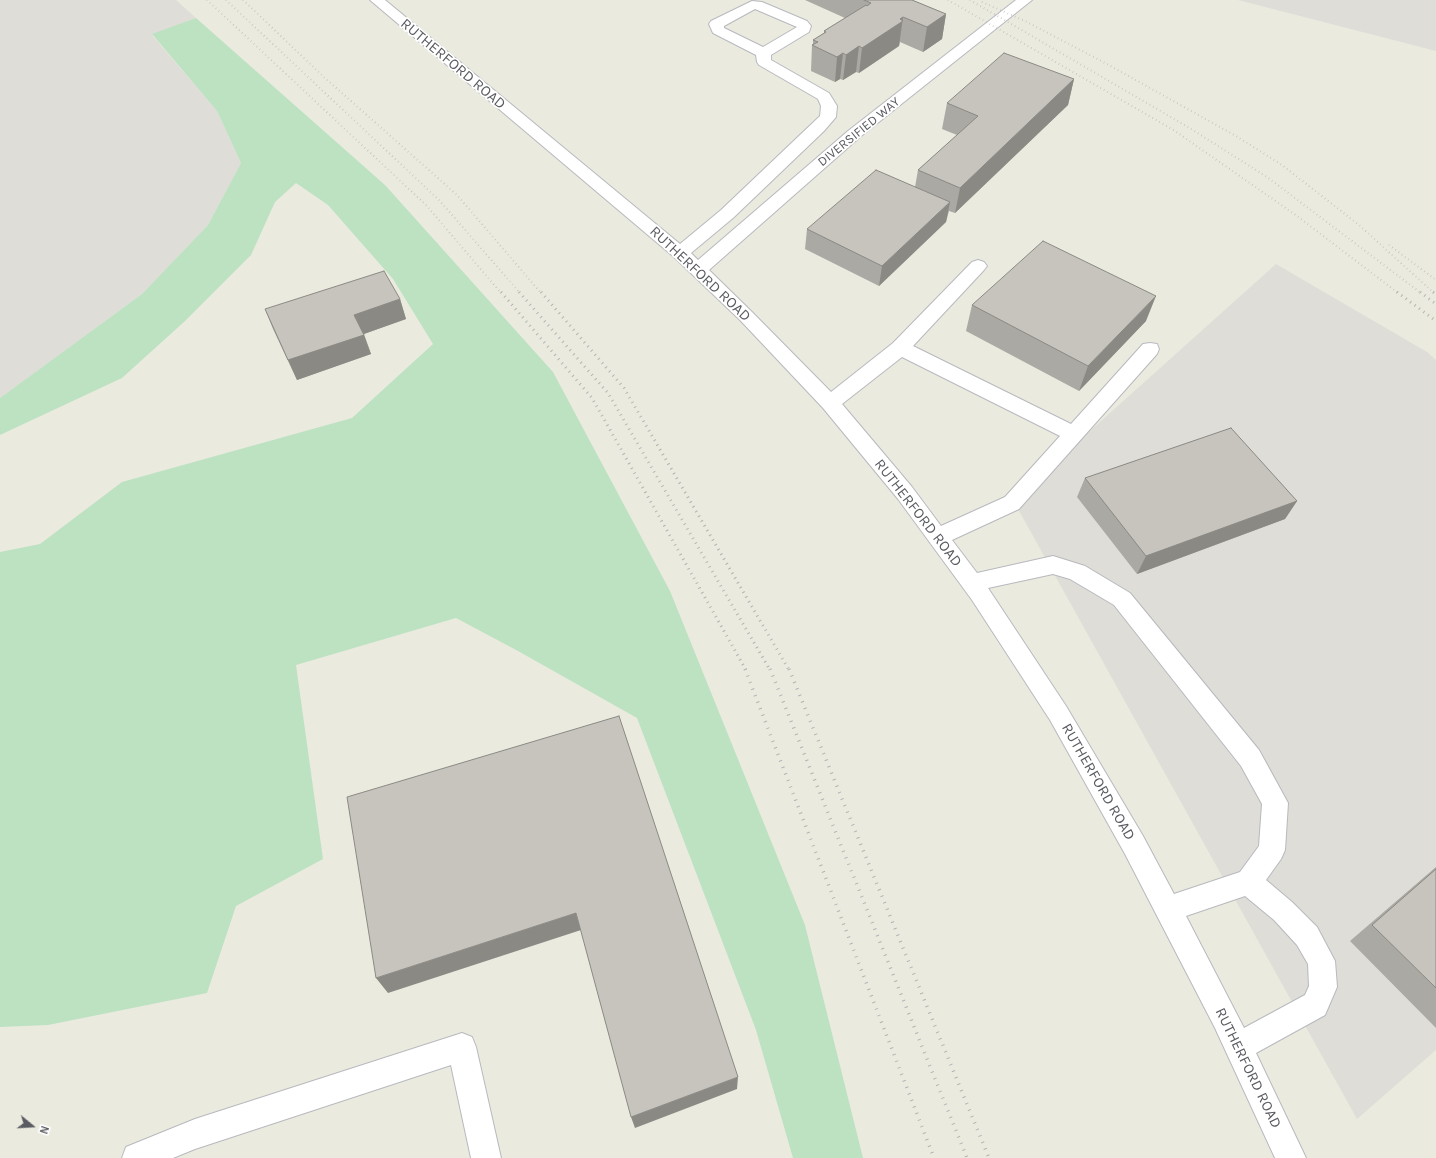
<!DOCTYPE html>
<style>
body{margin:0}
#map{position:relative;width:1436px;height:1158px;overflow:hidden;background:#ebeadf;font-family:Karla,sans-serif}
canvas{display:block}
.north{position:absolute;left:12px;top:1106px;width:40px;height:40px;-webkit-text-stroke:3px #fff;paint-order:stroke;rotate:108deg;font-size:11px;font-weight:700;line-height:16px;text-align:center;color:#585b60}
.north::after{content:'';display:block;margin:auto;width:14px;height:18px;background:#585b60;clip-path:polygon(50% 0,100% 100%,50% 72%,0 100%)}
</style>
<div id="map">
<canvas width="1436" height="1158"></canvas>
<div class="north">N</div>
</div>
<script>
const c = document.querySelector('canvas').getContext('2d');
c.lineJoin = 'round';
function paint(path, color) { c.fillStyle = color; c.fill(path, 'evenodd'); }
const shape = rows => new Path2D(rows.map(r => 'M' + r).join(''));
function stroke(path, color, width, dash) { c.strokeStyle = color; c.lineWidth = width; c.lineCap = dash ? 'butt' : 'round'; c.setLineDash(dash || []); c.stroke(path); }
function write(font, color, halo, rows, align = 'center') {
  c.font = font + ' Karla,sans-serif'; c.lineWidth = 3.5; c.setLineDash([]); c.textBaseline = 'middle'; c.strokeStyle = halo; c.fillStyle = color; for (const [text, x, y, turn = 0] of rows) {
    c.save(); c.translate(x, y); c.rotate((+turn || 0) * Math.PI / 180); c.textAlign = isNaN(turn) ? turn : align; if (halo) c.strokeText(text, 0, 0); c.fillText(text, 0, 0); c.restore();
  }
}
const industrial = shape([
 [0,0,176,0,196,18,152,35,217,111,241,163,208,225,142,294,0,398],
 [1238,0,1436,0,1436,51],
 [1276,264,1427,352,1436,360,1436,1050,1357,1119,1013,500]
]);
const green = shape([
 [196,18,385,185,553,372,670,591,805,925,863,1158,793,1158,756,1030,637,718,518,651,456,618,296,665,323,859,236,906,207,993,48,1025,0,1027,0,552,40,544,122,482,352,418,433,344,393,279,328,205,296,183,275,202,251,255,185,321,122,378,0,435,0,398,142,294,208,225,241,163,217,111,152,34]
]);
const minor = shape([
 [370,0,385,0,680,244,721,210,820,116,821,106,818,99,759,65,757,62,756,55,713,33,709,24,711,21,752,1,762,2,807,21,811,26,809,32,771,55,771,60,829,93,837,106,836,117,824,131,733,218,691,253,698,260,848,131,1016,0,1032,0,860,137,709,270,752,312,831,392,893,343,972,262,978,260,984,262,987,266,984,270,913,346,1071,424,1143,344,1150,343,1157,344,1159,349,1157,354,1019,509,952,540,977,573,1053,556,1085,566,1130,593,1259,750,1288,803,1285,850,1281,859,1266,880,1292,902,1317,927,1335,961,1337,987,1325,1015,1256,1053,1306,1158,1275,1158,1215,1028,1125,854,1050,720,972,600,898,499,823,408,740,320,674,257,370,0],
 [755,9,797,27,763,47,724,28,724,26,755,9],
 [902,357,1060,436,1005,497,941,526,912,487,842,404,902,357],
 [1053,574,1070,579,1114,605,1241,766,1262,804,1259,846,1240,872,1174,894,1143,836,1066,706,988,588,1053,574],
 [1245,896,1274,920,1297,945,1308,964,1309,986,1305,995,1244,1028,1186,916,1245,896],
 [462,1033,472,1037,476,1047,501,1158,471,1158,451,1065,195,1149,173,1158,122,1158,126,1147,195,1119,462,1033]
]);
const railFar2 = shape([
 [207,0,426,205,501,293],
 [226,0,439,200,520,293],
 [243,0,325,78,457,195,541,293],
 [948,0,1175,131,1297,216,1398,293],
 [970,0,1188,127,1267,177,1421,293],
 [982,2,1025,21,1107,64,1236,136,1282,165,1359,225,1434,293],
 [1389,245,1436,280]
]);
const railFar1 = shape([
 [501,292,592,398,746,670],
 [519,292,608,393,770,670],
 [541,292,624,388,789,670],
 [1397,292,1436,321],
 [1420,292,1436,304],
 [1433,292,1436,294]
]);
const rail = shape([
 [745,669,934,1158],
 [770,669,967,1158],
 [789,669,989,1158]
]);
const wall = shape([
 [805,0,912,0,946,14,942,39,923,52,900,42,899,46,859,73,856,72,843,80,840,79,835,82,811,71,812,45,813,45,813,40,824,33,824,31,845,18],
 [1074,79,1068,105,955,213,949,211,946,222,879,286,805,249,807,229,915,187,918,170,957,135,942,129,947,103],
 [400,299,406,319,364,334,371,354,297,380,273,329,265,309],
 [972,305,1146,321,1079,391,966,331],
 [1085,478,1297,501,1285,519,1137,574,1077,497],
 [1436,867,1436,1028,1350,941]
]);
const shadedWall = shape([
 [946,14,942,39,923,52,927,27],
 [903,17,899,46,859,73,862,48],
 [859,46,856,72,843,80,846,55],
 [843,53,840,79,835,82,837,57],
 [1074,79,1068,105,955,213,960,188],
 [950,202,946,222,879,286,882,266],
 [1156,296,1146,321,1079,391,1088,366],
 [400,299,406,319,361,335,354,315],
 [364,335,371,354,297,380,288,360],
 [1297,501,1285,519,1137,574,1146,556],
 [576,913,581,930,388,993,376,978],
 [738,1077,737,1089,635,1128,631,1117]
]);
const building = shape([
 [864,0,912,0,946,14,927,27,903,17,900,19,903,21,862,48,859,46,846,55,843,53,837,57,812,45,818,42,813,40,826,32,824,31,866,5,867,6,871,3,864,0],
 [1004,53,1074,79,960,188,918,170,978,116,947,103,1004,53],
 [876,170,950,202,882,266,807,229,876,170],
 [1043,241,1156,296,1088,366,972,305,1043,241],
 [384,271,400,299,354,315,364,335,288,360,265,309,384,271],
 [1231,428,1297,501,1146,556,1085,478,1231,428],
 [619,716,738,1077,631,1117,576,913,376,978,347,797,619,716],
 [1436,869,1436,988,1372,925,1436,869]
]);
const farStreetnames = [
 ["DIVERSIFIED WAY",859,132,-39]
];
const streetNames = [
 ["RUTHERFORD ROAD",453,64,40],
 ["RUTHERFORD ROAD",700,274,43],
 ["RUTHERFORD ROAD",918,513,52],
 ["RUTHERFORD ROAD",1098,782,60],
 ["RUTHERFORD ROAD",1248,1068,64]
];
paint(industrial, '#deddd7');
paint(green, '#bce2c2');
stroke(minor, '#b7b9be', 2);
paint(minor, '#fff');
stroke(railFar2, '#b3b4b4', 2, [0.5, 3.5]);
stroke(railFar1, '#b3b4b4', 3, [1, 4.5]);
stroke(rail, '#b3b4b4', 3.5, [1, 6]);
paint(wall, '#aaa9a3');
paint(shadedWall, '#8b8984');
paint(building, '#c6c4bd');
stroke(building, '#8b8984', 1);
write('13px', '#585b60', '#fff', farStreetnames);
write('15px', '#585b60', '#fff', streetNames);
</script>
